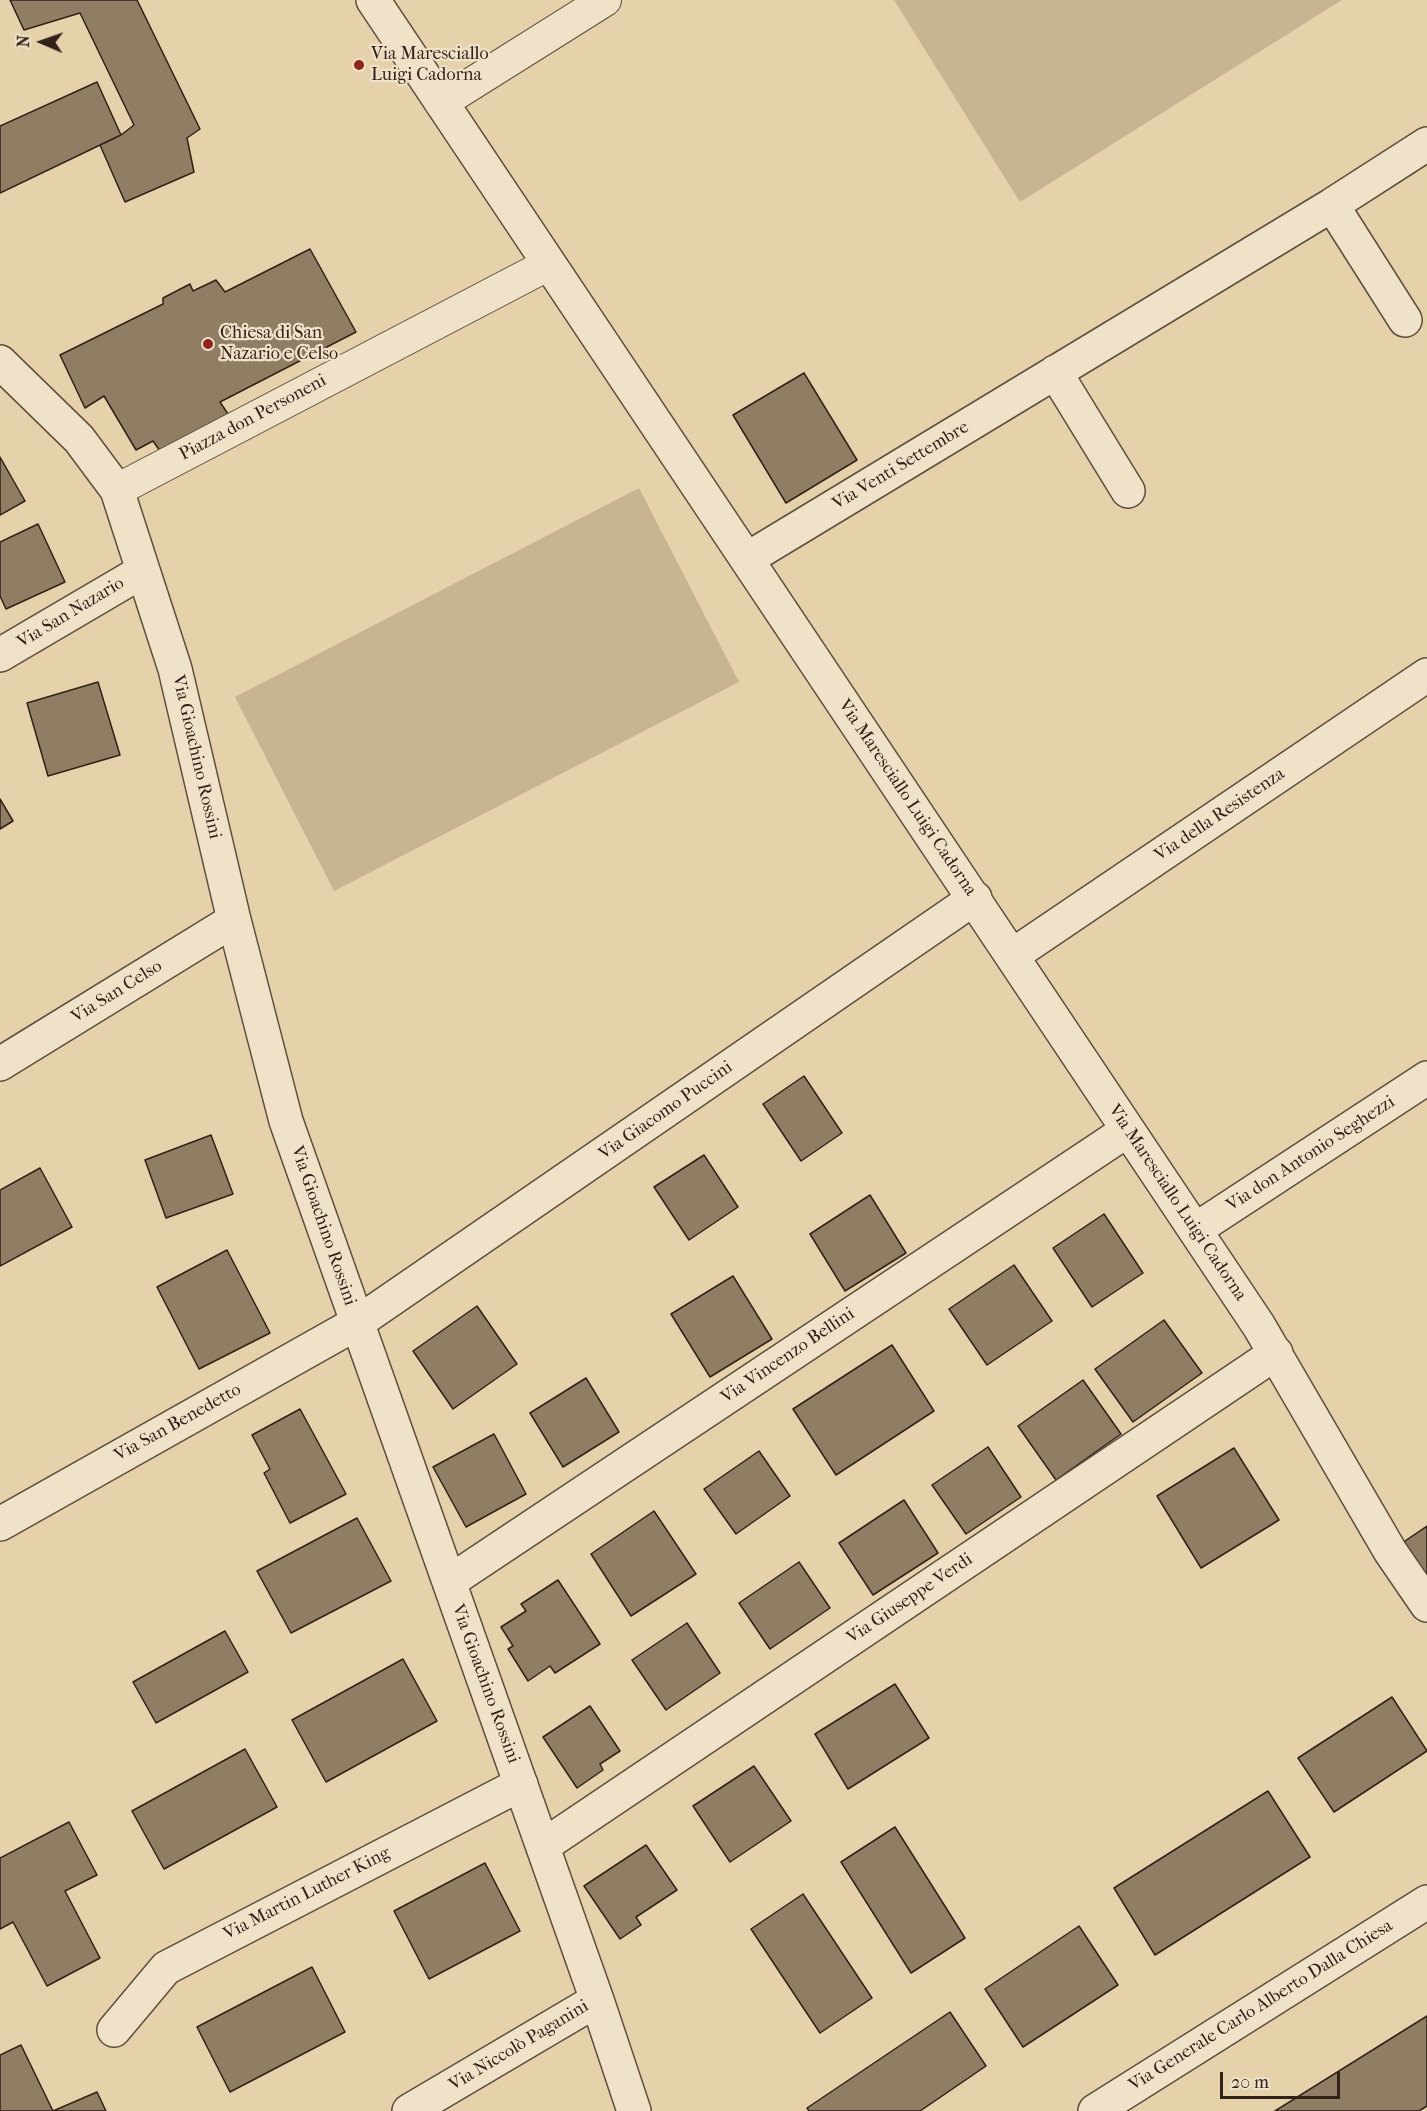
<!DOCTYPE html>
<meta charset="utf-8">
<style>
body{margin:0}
#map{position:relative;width:1427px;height:2111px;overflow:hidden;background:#e6d2aa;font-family:"IM FELL French Canon",serif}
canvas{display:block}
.north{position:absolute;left:12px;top:12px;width:60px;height:60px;-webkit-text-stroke:4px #efe2c8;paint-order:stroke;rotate:272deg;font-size:16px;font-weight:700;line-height:24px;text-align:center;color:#312119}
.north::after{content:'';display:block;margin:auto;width:21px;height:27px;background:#312119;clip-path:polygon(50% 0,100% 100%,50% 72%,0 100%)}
.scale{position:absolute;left:1220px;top:2072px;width:120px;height:27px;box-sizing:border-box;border:3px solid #312119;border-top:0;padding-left:8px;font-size:18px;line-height:21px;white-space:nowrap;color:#312119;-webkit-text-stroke:4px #efe2c8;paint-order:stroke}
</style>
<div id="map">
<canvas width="1427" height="2111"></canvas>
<div class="north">N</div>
<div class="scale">20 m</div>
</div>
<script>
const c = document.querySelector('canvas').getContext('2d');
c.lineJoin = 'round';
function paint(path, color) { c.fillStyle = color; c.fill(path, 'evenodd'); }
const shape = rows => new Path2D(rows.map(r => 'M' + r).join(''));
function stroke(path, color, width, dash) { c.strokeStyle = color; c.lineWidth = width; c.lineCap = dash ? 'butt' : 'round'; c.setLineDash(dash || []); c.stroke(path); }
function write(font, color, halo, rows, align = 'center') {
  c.font = font + ' "IM FELL French Canon",serif'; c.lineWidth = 4.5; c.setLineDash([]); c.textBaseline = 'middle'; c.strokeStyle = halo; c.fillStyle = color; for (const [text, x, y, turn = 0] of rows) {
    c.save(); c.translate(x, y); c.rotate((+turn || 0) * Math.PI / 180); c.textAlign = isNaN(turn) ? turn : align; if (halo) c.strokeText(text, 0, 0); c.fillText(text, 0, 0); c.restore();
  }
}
const green = shape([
 [894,0,1342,0,1020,202],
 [639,488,739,682,334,891,235,697]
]);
const building = shape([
 [10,0,137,0,200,129,187,138,194,172,125,202,100,145,121,135,134,125,80,13,24,30,10,0],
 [97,82,121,135,0,193,0,126,97,82],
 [310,249,356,332,220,402,230,417,162,454,153,441,136,450,104,396,85,408,60,355,163,304,163,298,190,284,193,291,216,280,225,292,310,249],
 [804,373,857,460,786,503,733,415,804,373],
 [0,457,25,501,0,515,0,457],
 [38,524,65,582,6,609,0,596,0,542,38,524],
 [98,682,120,755,48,776,27,703,98,682],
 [0,799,13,821,0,829,0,799],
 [804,1076,842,1133,801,1161,763,1104,804,1076],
 [211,1135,233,1194,166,1218,145,1160,211,1135],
 [704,1155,738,1207,689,1240,654,1187,704,1155],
 [40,1168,72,1227,0,1266,0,1190,40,1168],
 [870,1195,906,1253,845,1291,810,1234,870,1195],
 [1104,1214,1143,1273,1092,1307,1053,1248,1104,1214],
 [227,1250,270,1333,199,1369,157,1287,227,1250],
 [1014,1265,1052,1321,987,1365,949,1309,1014,1265],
 [733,1276,772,1339,710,1377,671,1314,733,1276],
 [477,1306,517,1364,453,1409,413,1351,477,1306],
 [1164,1320,1202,1373,1133,1422,1095,1369,1164,1320],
 [892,1345,934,1411,836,1475,793,1409,892,1345],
 [586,1378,619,1432,563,1467,530,1413,586,1378],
 [1083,1380,1121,1434,1056,1480,1018,1426,1083,1380],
 [300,1409,346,1494,290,1523,264,1473,270,1469,252,1435,300,1409],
 [494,1434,526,1494,466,1527,433,1467,494,1434],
 [988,1447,1021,1497,966,1534,932,1485,988,1447],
 [1234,1448,1279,1520,1201,1568,1157,1496,1234,1448],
 [759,1451,790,1496,736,1534,704,1489,759,1451],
 [904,1500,938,1553,873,1595,839,1543,904,1500],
 [654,1511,696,1574,631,1616,591,1554,654,1511],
 [357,1518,391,1581,291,1633,257,1571,357,1518],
 [1427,1526,1427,1579,1402,1543,1427,1526],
 [799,1562,830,1608,770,1649,739,1603,799,1562],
 [558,1580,600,1644,555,1673,550,1666,528,1681,508,1649,513,1646,501,1627,526,1611,521,1604,558,1580],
 [687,1623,720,1673,666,1710,632,1660,687,1623],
 [225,1631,248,1672,156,1723,133,1682,225,1631],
 [403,1659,437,1721,326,1782,292,1720,403,1659],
 [895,1684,929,1738,848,1789,815,1734,895,1684],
 [1392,1697,1427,1751,1334,1812,1298,1758,1392,1697],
 [590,1706,620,1751,600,1764,603,1770,577,1788,543,1737,590,1706],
 [245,1749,277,1807,164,1869,132,1811,245,1749],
 [754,1766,791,1821,730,1862,693,1806,754,1766],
 [1268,1791,1310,1857,1155,1955,1114,1888,1268,1791],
 [69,1822,97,1875,65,1891,100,1958,47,1986,13,1922,0,1929,0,1858,69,1822],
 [895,1827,965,1938,911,1973,841,1862,895,1827],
 [646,1845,677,1890,636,1917,641,1925,620,1939,584,1886,646,1845],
 [485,1863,520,1931,429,1979,394,1911,485,1863],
 [803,1894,872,1998,820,2033,751,1929,803,1894],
 [1079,1926,1118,1985,1023,2047,985,1989,1079,1926],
 [312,1967,345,2032,230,2092,197,2027,312,1967],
 [950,2012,986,2066,920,2111,809,2111,807,2108,950,2012],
 [1427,2016,1427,2106,1419,2111,1275,2111,1427,2016],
 [21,2045,53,2111,97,2092,106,2111,0,2111,0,2055,21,2045]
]);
const pedestrian = shape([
 [441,103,605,0],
 [117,490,549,264]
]);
const minor = shape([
 [373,0,1259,1326,1390,1551,1427,1605],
 [1332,205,1405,320],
 [0,362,79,439,117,490,175,669,234,920,286,1121,597,2000,634,2111],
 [1055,372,1128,491],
 [747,559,1332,205,1427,144],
 [0,655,143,571],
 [1013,955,1427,675],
 [0,1064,234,920],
 [1195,1230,1427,1078],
 [0,1524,357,1323,975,898],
 [449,1582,1128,1130],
 [543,1846,1276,1353],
 [114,2030,166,1968,521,1784],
 [409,2111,597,2000],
 [1095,2111,1427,1902]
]);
const markers = [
 [359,65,6,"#8f2418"],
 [208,344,6,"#8f2418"]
];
const poiNames = [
 ["Via Maresciallo",371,55],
 ["Luigi Cadorna",371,76],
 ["Chiesa di San",220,334],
 ["Nazario e Celso",220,355]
];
const streetNames = [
 ["Piazza don Personeni",253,418,-28],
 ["Via Venti Settembre",901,466,-31],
 ["Via San Nazario",71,613,-31],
 ["Via Gioachino Rossini",196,757,77],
 ["Via Maresciallo Luigi Cadorna",907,798,56],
 ["Via della Resistenza",1220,815,-34],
 ["Via San Celso",117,992,-32],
 ["Via Giacomo Puccini",666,1111,-35],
 ["Via don Antonio Seghezzi",1311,1154,-33],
 ["Via Maresciallo Luigi Cadorna",1177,1203,56],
 ["Via Gioachino Rossini",323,1226,71],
 ["Via Vincenzo Bellini",788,1356,-34],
 ["Via San Benedetto",178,1423,-29],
 ["Via Giuseppe Verdi",910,1599,-34],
 ["Via Gioachino Rossini",485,1684,70],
 ["Via Martin Luther King",307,1894,-27],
 ["Via Generale Carlo Alberto Dalla Chiesa",1261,2006,-32],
 ["Via Niccolò Paganini",519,2046,-31]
];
paint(green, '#c7b491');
paint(building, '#8f7d64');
stroke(building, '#312119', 1.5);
stroke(pedestrian, '#5e4d3d', 34);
stroke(minor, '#5e4d3d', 36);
stroke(pedestrian, '#efe2c8', 32);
stroke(minor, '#efe2c8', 33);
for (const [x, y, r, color] of markers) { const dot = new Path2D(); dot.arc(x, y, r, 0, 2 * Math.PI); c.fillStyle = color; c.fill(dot); stroke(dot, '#efe2c8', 2); }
write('18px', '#312119', '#efe2c8', poiNames, 'left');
write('18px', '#312119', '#efe2c8', streetNames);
</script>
